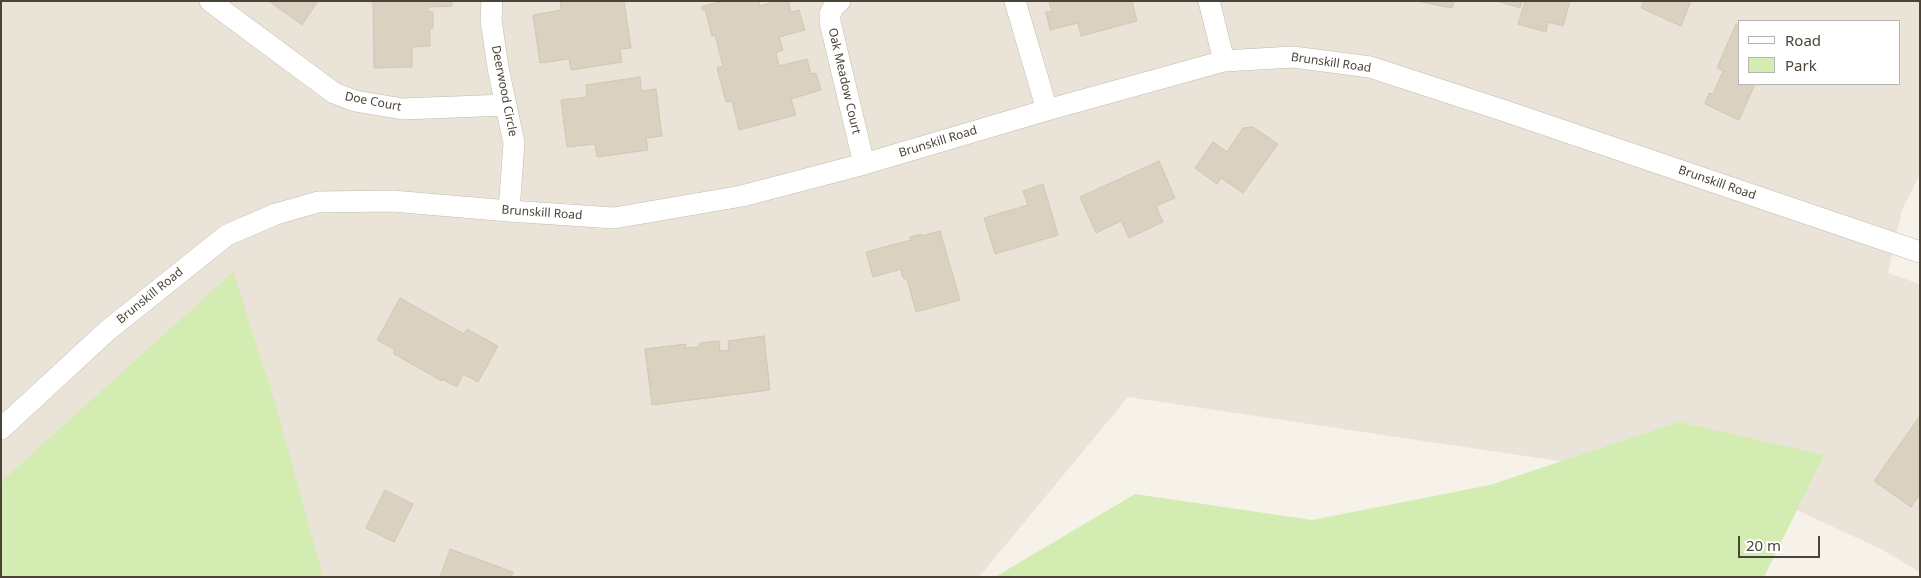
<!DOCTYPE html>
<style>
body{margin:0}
#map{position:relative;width:1921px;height:578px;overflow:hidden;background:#f6f2ea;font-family:"Noto Sans",sans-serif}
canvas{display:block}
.frame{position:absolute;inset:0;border:2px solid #4b4337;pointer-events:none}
.legend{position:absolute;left:1738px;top:20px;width:162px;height:65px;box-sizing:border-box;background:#fff;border:1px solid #b7b4af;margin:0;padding:6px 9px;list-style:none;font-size:15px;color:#4b4337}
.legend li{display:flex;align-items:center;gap:10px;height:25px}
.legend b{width:25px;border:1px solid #b7b4af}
.scale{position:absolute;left:1738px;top:536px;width:82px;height:22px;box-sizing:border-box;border:2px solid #4b4337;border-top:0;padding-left:6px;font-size:15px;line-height:18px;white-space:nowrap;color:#4b4337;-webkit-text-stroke:4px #fff;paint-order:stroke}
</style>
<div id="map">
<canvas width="1921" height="578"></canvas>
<div class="frame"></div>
<ul class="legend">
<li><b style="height:6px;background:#fff"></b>Road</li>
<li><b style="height:14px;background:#d2ecb1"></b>Park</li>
</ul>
<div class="scale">20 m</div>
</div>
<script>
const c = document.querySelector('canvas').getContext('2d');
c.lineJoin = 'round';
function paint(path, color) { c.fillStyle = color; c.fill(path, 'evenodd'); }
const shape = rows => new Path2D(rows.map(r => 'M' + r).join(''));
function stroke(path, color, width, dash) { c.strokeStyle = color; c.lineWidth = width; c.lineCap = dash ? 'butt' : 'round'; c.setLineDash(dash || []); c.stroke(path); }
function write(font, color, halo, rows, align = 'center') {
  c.font = font + ' "Noto Sans",sans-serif'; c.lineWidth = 4.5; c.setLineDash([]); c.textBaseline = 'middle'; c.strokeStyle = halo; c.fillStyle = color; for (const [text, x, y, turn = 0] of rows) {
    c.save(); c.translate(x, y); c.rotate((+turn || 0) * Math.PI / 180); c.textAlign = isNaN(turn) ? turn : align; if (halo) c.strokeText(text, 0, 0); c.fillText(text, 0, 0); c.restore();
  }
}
const residential = shape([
 [1,1,1920,1,1920,174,1902,210,1888,273,1920,284,1920,572,1881,549,1753,490,1128,397,979,577,1,577],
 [1740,21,1900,21,1900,84,1740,84]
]);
const green = shape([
 [233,272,274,399,323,577,1,577,1,482],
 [1679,422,1824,455,1764,577,995,577,1135,494,1312,520,1490,485]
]);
const building = shape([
 [269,1,318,1,302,25,269,1],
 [373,1,452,1,452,6,428,7,428,12,433,12,433,28,430,29,430,46,412,47,412,67,374,68,373,1],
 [560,1,624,1,631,48,620,49,622,62,571,70,569,59,540,63,533,15,561,10,560,1],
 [722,1,759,1,760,6,776,1,788,1,791,12,799,10,805,30,779,37,783,50,776,53,779,66,807,59,811,74,816,73,821,90,791,99,796,115,739,130,732,101,726,102,717,68,723,66,715,35,712,36,705,9,703,10,701,7,722,1],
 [1049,1,1132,1,1137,21,1081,36,1078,23,1050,30,1046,12,1052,12,1049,1],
 [1417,1,1454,1,1452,8,1417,1],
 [1497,1,1522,1,1520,8,1497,1],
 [1525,1,1570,1,1563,26,1548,22,1546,32,1518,24,1525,1],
 [1644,1,1691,1,1681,26,1641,8,1644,1],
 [1736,24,1740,26,1740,84,1755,84,1739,120,1705,104,1709,93,1713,94,1723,71,1717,68,1736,24],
 [640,77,641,91,656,89,662,136,646,138,648,150,597,157,595,144,567,147,561,100,587,97,586,85,640,77],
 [1253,127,1278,144,1243,193,1221,178,1217,184,1195,168,1213,142,1227,152,1243,128,1253,127],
 [1159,161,1175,198,1156,206,1163,222,1129,238,1121,221,1096,233,1080,197,1159,161],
 [1043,184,1058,235,995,254,984,218,1028,205,1023,191,1043,184],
 [940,231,960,300,916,312,907,279,903,278,901,269,873,277,866,252,911,240,910,237,921,234,921,236,940,231],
 [400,298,464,334,467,329,498,346,478,382,463,374,457,387,442,379,442,381,394,354,394,349,377,340,400,298],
 [764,336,770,390,652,405,645,349,686,344,685,348,699,347,700,343,719,341,720,351,729,350,728,341,764,336],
 [1920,416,1920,494,1911,507,1874,481,1920,416],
 [385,490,413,504,394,542,366,528,385,490],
 [450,549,513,572,511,577,440,577,450,549]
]);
const street = shape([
 [210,1,334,93,355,101,403,109,506,105],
 [492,1,491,20,498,68,514,143,509,211],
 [840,1,834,6,830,14,830,22,864,164],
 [1015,1,1047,110],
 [1209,1,1224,61],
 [1,429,107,331,227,235,276,214,318,202,392,201,509,211,614,218,742,196,864,164,1047,110,1224,61,1293,57,1370,67,1505,111,1920,252]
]);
const streetNames = [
 ["Brunskill Road",1331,63,8],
 ["Oak Meadow Court",844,81,77],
 ["Deerwood Circle",504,91,79],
 ["Doe Court",373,102,11],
 ["Brunskill Road",938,142,-17],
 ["Brunskill Road",1717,183,19],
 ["Brunskill Road",542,213,4],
 ["Brunskill Road",150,296,-39]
];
paint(residential, '#eae4d8');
paint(green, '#d2ecb1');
paint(building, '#dbd1c1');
stroke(building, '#d4c6b1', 1);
stroke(street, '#c2baac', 22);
stroke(street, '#fff', 21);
write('12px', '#4b4337', '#fff', streetNames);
</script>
